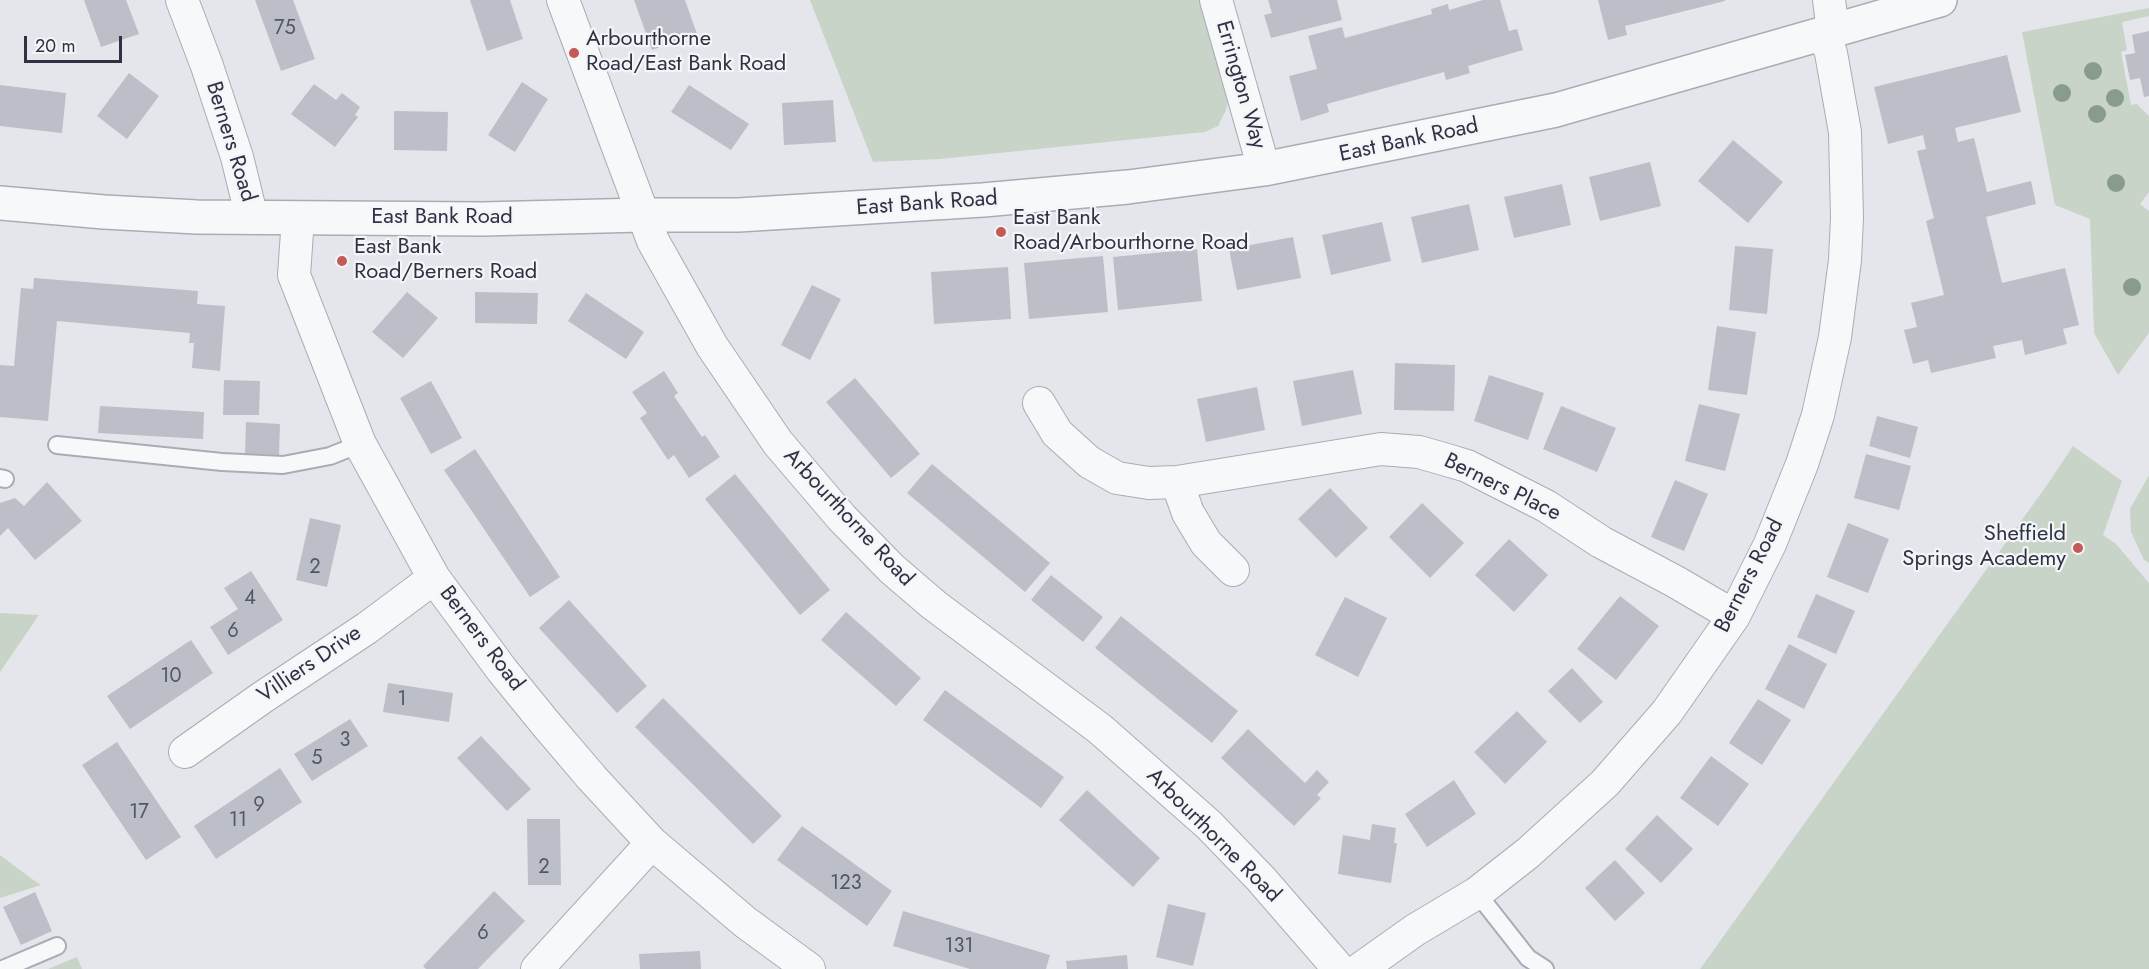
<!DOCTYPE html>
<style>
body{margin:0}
#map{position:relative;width:2149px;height:969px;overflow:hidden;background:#e5e6eb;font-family:Jost,sans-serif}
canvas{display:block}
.scale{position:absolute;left:24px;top:36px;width:98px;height:27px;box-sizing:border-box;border:3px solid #2e3242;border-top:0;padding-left:8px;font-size:18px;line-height:21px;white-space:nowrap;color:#2e3242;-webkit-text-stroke:4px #f4f5f8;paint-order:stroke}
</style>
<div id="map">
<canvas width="2149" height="969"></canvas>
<div class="scale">20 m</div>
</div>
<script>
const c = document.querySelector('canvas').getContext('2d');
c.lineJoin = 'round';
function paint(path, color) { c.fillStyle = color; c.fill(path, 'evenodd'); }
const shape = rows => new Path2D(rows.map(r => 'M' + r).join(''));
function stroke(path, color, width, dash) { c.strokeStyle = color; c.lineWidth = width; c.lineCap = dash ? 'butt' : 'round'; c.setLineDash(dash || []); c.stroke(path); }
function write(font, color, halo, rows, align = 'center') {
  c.font = font + ' Jost,sans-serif'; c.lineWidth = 4.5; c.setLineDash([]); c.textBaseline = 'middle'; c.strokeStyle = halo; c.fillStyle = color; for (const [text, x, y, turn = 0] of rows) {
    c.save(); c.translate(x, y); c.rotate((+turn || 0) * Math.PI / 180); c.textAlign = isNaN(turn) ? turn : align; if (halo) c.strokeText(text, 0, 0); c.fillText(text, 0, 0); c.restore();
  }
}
const green = shape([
 [810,0,1201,0,1228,101,1226,110,1218,126,1205,132,940,159,873,162],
 [2149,8,2149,16,2122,22,2127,50,2121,52,2131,105,2137,104,2149,116,2149,192,2140,204,2149,211,2149,333,2118,375,2094,333,2090,219,2055,205,2022,32],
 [2073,446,2122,481,2103,535,2116,544,2149,583,2149,969,1700,969,2047,485],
 [2149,475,2149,563,2144,560,2131,532,2130,509],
 [0,613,39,615,0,672],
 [0,855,32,879,41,885,0,898],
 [77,957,82,969,48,969]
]);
const building = shape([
 [84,0,126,0,139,34,101,47],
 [255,0,293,0,315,59,281,71],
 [470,0,510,0,523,39,487,51],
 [634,0,685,0,697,34,652,50],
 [1268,0,1337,0,1342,20,1271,38,1264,15,1272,13],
 [1483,0,1500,0,1509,31,1517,29,1523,50,1468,66,1470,73,1446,80,1444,72,1327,104,1329,112,1301,121,1289,76,1317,69,1308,36,1342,27,1345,38,1432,14,1431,9,1448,4,1449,10],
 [1598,0,1725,0,1725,1,1625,26,1627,35,1608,40],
 [2149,31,2149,96,2144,97,2140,78,2130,80,2125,55,2135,53,2132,35],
 [2007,55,2021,112,1955,128,1958,142,1974,138,1987,192,2031,181,2036,204,1986,217,2002,283,2065,268,2079,325,2063,329,2067,344,2025,355,2022,340,1993,346,1996,358,1931,373,1928,360,1913,364,1904,330,1917,327,1911,303,1944,295,1926,221,1934,218,1917,151,1926,149,1923,135,1888,144,1874,87],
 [129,73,159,96,127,139,97,116],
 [522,82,548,99,515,152,488,135],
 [314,84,336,100,342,93,360,107,355,115,358,117,335,147,291,114],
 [0,85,66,93,62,133,0,126],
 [689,85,749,124,731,150,671,112],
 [833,100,836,142,784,145,782,103],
 [394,111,448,112,447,151,394,150],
 [1733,140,1783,182,1748,223,1698,181],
 [1650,162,1661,206,1600,221,1589,177],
 [1562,184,1571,225,1514,238,1504,197],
 [1469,204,1479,250,1422,263,1411,217],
 [1382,222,1391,261,1331,275,1322,235],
 [1293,237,1301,278,1237,290,1229,249],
 [1735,246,1773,249,1767,314,1729,310],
 [1197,249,1202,301,1118,310,1113,257],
 [1103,256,1108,312,1029,319,1024,263],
 [1008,267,1011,319,934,324,931,272],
 [34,278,198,291,197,304,225,306,220,371,192,368,194,343,189,343,190,333,57,321,48,421,0,417,0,365,14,366,21,288,33,289],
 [812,285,841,299,810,360,781,345],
 [407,292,438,318,403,358,372,332],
 [475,292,538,293,537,324,475,323],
 [586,293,644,332,626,359,568,321],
 [1717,326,1756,332,1747,395,1708,390],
 [1395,363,1455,365,1454,411,1394,410],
 [1353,370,1362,414,1302,426,1293,381],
 [664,371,678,393,674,396,702,437,705,435,720,457,689,478,674,455,668,460,640,418,647,413,632,392],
 [1489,375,1544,393,1528,440,1474,421],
 [855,378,920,454,891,478,826,402],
 [224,380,260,381,259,415,223,415],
 [431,381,462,438,431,454,400,398],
 [1257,387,1265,430,1206,442,1197,399],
 [1699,404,1740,414,1725,471,1685,461],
 [100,406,204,412,203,439,98,433],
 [1561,406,1616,428,1597,472,1543,449],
 [1877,416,1918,427,1910,458,1869,446],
 [246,422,280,424,279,455,245,454],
 [475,449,560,577,530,597,444,470],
 [1866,454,1911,466,1899,510,1854,498],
 [932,464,1050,563,1025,592,907,493],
 [735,474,830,590,800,615,705,499],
 [1675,480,1708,494,1684,551,1651,537],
 [47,482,82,521,35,560,8,528,0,536,0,503,15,498,24,506],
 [1330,488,1368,528,1336,558,1298,519],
 [1422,503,1464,543,1430,578,1389,537],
 [310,518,341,525,327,587,296,580],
 [1848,523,1889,539,1868,593,1827,577],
 [1509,539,1548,575,1514,612,1475,575],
 [251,571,283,620,228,655,210,627,238,609,224,588],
 [1051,575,1103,617,1083,642,1031,600],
 [1816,594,1855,611,1836,654,1797,637],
 [1620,596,1659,626,1616,680,1577,649],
 [1345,597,1387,618,1358,677,1315,655],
 [569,600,647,686,617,713,539,628],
 [846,612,921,678,896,706,821,640],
 [1121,616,1238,711,1212,743,1095,648],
 [191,640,213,673,130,729,107,696],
 [1789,644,1827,664,1804,709,1765,689],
 [1572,668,1603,702,1580,723,1548,691],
 [388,683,453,693,449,722,383,712],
 [945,690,1064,777,1041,808,923,720],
 [663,698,782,816,753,844,635,727],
 [1758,699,1791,720,1762,765,1729,743],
 [1517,711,1547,742,1505,784,1474,752],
 [350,719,368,746,312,781,294,754],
 [1248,729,1305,783,1317,770,1329,782,1317,795,1321,798,1294,826,1221,758],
 [481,736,531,789,507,811,457,758],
 [117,742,181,837,146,860,82,765],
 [1711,756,1749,784,1718,826,1680,798],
 [280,768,302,802,216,859,194,826],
 [1454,780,1476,814,1427,847,1405,814],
 [1087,790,1160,858,1133,887,1059,820],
 [1657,815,1693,849,1661,883,1625,849],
 [527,819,560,819,561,885,528,885],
 [1372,824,1396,828,1394,843,1397,843,1391,883,1338,874,1343,835,1370,840],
 [802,826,892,891,867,926,777,860],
 [1615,860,1645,893,1615,921,1585,888],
 [494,891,525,921,478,969,426,969,423,966],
 [35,892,52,931,21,945,3,907],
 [1168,904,1206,913,1193,966,1156,957],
 [903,911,1050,955,1046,969,970,969,893,946],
 [700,951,701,969,640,969,639,954],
 [1127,955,1128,969,1067,969,1066,961]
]);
const service = shape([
 [57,445,222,462,283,465,330,456,360,444],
 [0,478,5,479],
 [1477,893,1528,958,1545,969],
 [3,969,57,946]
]);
const minor = shape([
 [182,0,207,66,237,157,252,218],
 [563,0,653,241,712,346,778,443,842,518,892,569,934,605,1100,729,1209,825,1261,879,1339,969],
 [1216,0,1264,169],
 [1829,0,1833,31],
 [298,218,294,275,360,444,434,578,502,670,546,724,592,778,652,843,745,922,809,969],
 [1039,403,1057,433,1089,462,1117,478,1149,483,1177,482,1381,449,1419,452,1447,460,1467,466,1546,506,1601,542,1676,582,1734,616],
 [1177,482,1188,513,1206,543,1233,570],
 [185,752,263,697,367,628,434,578],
 [537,969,652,843],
 [1360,969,1415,930,1477,893,1528,853,1605,783,1667,712,1734,616,1770,544,1802,464,1818,415,1835,337,1845,260,1847,218,1845,132,1831,53,1824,33]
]);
const tertiary = shape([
 [0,203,104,212,197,217,483,219,642,215,738,215,983,200,1128,187,1264,169,1556,110,1940,0]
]);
const trees = [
 [2093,71],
 [2062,93],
 [2115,98],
 [2097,114],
 [2116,183],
 [2132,287]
];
const markers = [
 [574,53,6,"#c25a57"],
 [1001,232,6,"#c25a57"],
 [342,261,6,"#c25a57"],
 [2078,548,6,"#c25a57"]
];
const numberNames = [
 ["75",285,29],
 ["2",315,568],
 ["4",250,599],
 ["6",233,632],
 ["10",171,677],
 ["1",402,700],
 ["3",345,741],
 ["5",317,759],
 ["9",259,806],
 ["17",139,813],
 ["11",238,821],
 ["2",544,868],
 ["123",846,884],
 ["6",483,934],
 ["131",959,947]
];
const poiNames = [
 ["Arbourthorne",586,40],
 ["Road/East Bank Road",586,65],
 ["East Bank",1013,219],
 ["Road/Arbourthorne Road",1013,244],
 ["East Bank",354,248],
 ["Road/Berners Road",354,273],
 ["Sheffield",2066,535,"right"],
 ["Springs Academy",2066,560,"right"]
];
const streetNames = [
 ["Errington Way",1240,85,74],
 ["East Bank Road",1409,141,-12],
 ["Berners Road",230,142,73],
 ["East Bank Road",927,204,-4],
 ["East Bank Road",442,218],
 ["Berners Place",1502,488,26],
 ["Arbourthorne Road",848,518,47],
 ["Berners Road",1750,576,-63],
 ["Berners Road",481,639,53],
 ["Villiers Drive",310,665,-34],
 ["Arbourthorne Road",1213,836,45]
];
paint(green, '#c8d4c7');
paint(building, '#bcbfc7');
stroke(service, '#aaacb5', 20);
stroke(minor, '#aaacb5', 34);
stroke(tertiary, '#aaacb5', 36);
stroke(service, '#f7f8fa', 16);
stroke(minor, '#f7f8fa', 32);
stroke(tertiary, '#f7f8fa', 33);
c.fillStyle = '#899b8b';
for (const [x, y] of trees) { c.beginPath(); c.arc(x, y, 9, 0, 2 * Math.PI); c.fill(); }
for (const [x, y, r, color] of markers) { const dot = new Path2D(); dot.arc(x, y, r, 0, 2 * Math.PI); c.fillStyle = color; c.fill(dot); stroke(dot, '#f4f5f8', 2); }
write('20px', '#525563', null, numberNames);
write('22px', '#2e3242', '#f4f5f8', poiNames, 'left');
write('22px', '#2e3242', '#f4f5f8', streetNames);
</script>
